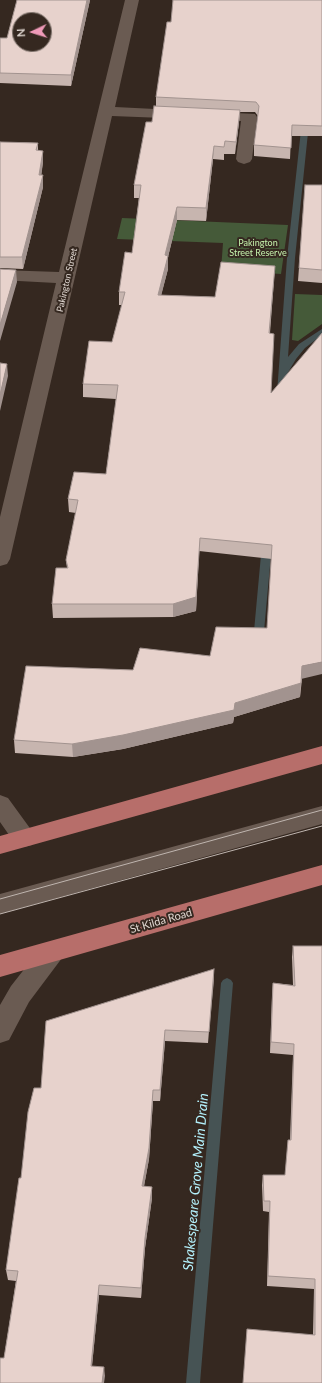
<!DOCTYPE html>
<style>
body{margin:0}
#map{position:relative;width:322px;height:1383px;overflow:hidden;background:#352820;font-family:Lato,sans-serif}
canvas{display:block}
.north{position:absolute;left:12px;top:12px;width:40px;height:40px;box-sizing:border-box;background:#352820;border:1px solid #796e67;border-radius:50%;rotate:266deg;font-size:11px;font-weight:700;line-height:16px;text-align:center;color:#e0d7d1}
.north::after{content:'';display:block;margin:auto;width:14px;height:18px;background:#ef9ab8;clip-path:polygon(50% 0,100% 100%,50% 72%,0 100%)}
</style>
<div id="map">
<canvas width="322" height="1383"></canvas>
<div class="north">N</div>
</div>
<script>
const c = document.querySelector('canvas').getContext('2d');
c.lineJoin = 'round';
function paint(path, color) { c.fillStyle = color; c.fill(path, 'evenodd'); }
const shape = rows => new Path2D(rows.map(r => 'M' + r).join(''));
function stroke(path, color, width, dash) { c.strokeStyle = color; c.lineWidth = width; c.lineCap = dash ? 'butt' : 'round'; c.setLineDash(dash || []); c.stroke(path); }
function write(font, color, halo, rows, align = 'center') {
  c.font = font + ' Lato,sans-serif'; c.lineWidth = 4; c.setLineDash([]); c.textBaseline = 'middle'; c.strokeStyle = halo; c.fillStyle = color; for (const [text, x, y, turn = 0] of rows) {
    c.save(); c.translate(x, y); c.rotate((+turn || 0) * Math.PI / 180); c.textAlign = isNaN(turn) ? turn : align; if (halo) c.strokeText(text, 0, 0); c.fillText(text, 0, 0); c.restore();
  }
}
const green = shape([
 [122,218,288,225,281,274,221,270,223,243,117,239],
 [295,294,322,295,322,324,298,341,292,340]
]);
const stream = shape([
 [302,121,308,121,309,123,295,258,288,357,299,344,322,329,322,335,305,348,296,359,287,374,285,393,281,396,277,393,287,258,302,121],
 [267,541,272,544,263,642,258,646,253,642,262,544,267,541],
 [227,978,231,980,233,983,200,1383,186,1383,221,983,223,980,227,978]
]);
const minor = shape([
 [125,0,139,0,115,107,255,114,257,117,252,159,250,162,244,164,238,162,236,159,241,121,112,116,10,559,7,564,0,566,0,517,56,283,0,280,0,270,59,272,125,0],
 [0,795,8,798,32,831,36,838,32,845,24,847,16,845,0,822,0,795],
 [322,806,322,824,0,914,0,894,322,806],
 [53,941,62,944,65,951,62,958,29,1002,9,1040,0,1043,0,1005,11,986,44,944,53,941]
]);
const highway = shape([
 [322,746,322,764,0,854,0,836,322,746],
 [322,865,322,885,0,977,0,955,322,865]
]);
const tram = shape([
 [0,899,322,810],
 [0,914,322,826]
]);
const wall = shape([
 [90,0,71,86,0,83,0,38,7,38],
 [322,0,322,136,291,136,290,159,254,156,254,145,258,116,255,112,240,112,239,122,235,154,224,154,224,160,213,159,206,221,177,220,168,257,168,269,161,295,215,297,275,266,270,333,271,393,302,679,300,697,234,717,233,723,123,749,73,757,15,753,14,740,133,670,210,656,267,628,272,559,199,551,196,611,173,617,53,618,52,604,67,568,66,560,76,513,69,512,68,499,106,474,116,399,83,397,83,384,112,342,122,305,119,305,119,292,132,253,139,198,134,198,134,185,156,106,156,97,171,22],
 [0,142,38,143,38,150,43,162,41,175,43,187,23,269,0,268],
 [305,185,322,185,322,283,298,281],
 [293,946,322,1383,313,1334,314,1289,267,1286,269,1212,263,1211,262,1185,263,1175,285,1175,290,1140,293,1055,270,1053,272,995,273,983,293,985,292,957],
 [214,969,208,1043,165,1041,160,1101,153,1101,149,1159,144,1186,152,1187,152,1198,145,1248,141,1298,99,1295,92,1366,105,1376,4,1358,16,1281,8,1280,6,1270,21,1178,41,1088]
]);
const shadedWall = shape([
 [87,0,90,0,71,86,71,75],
 [240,110,239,122,235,154,236,142],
 [214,146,213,159,206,221,206,208],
 [43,151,43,162,40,187,39,175],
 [43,175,43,187,23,269,22,257],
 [177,207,177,220,168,257,168,269,158,308,158,295,165,255],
 [16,270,17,282,0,341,0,325],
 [7,364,8,376,0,411,0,395],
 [200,538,196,611,173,617,173,604],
 [322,662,322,674,301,679,302,666],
 [301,683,300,697,234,717,233,723,123,749,73,757,72,744,235,703],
 [214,969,214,980,208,1043,209,1032],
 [165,1030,165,1041,160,1101,160,1090],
 [153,1090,153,1101,149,1159,142,1197,142,1186],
 [152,1187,152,1198,145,1248,141,1298,141,1288,145,1238],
 [99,1285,99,1295,91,1375,91,1366],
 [104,1367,105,1376,104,1383,102,1383]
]);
const building = shape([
 [17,0,87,0,71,75,0,73,0,38,7,38,17,0],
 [20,20,44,20,44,44,20,44,20,20],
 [173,0,322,0,322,126,292,125,291,148,254,145,259,106,256,102,156,97,167,22,171,22,173,0],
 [154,106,240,110,236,142,225,141,224,147,214,146,206,208,177,207,165,255,168,256,158,295,215,297,221,262,275,266,269,333,274,334,271,393,322,333,322,662,302,666,301,683,235,703,234,710,123,735,72,744,14,740,26,666,133,670,140,648,210,656,216,627,267,628,272,545,200,538,196,597,173,604,52,604,56,568,68,568,66,560,78,500,68,499,74,472,106,474,118,385,83,384,89,341,112,342,125,292,119,292,125,252,132,253,141,185,134,185,146,122,152,122,154,106],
 [0,142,38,143,36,150,43,151,39,175,43,175,22,257,0,257,0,142],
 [305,185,322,185,322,270,299,268,305,185],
 [0,269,16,270,0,325,0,269],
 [0,363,7,364,0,395,0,363],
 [293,946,322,946,322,1383,243,1383,247,1329,315,1335,315,1279,268,1276,270,1201,264,1201,263,1175,285,1175,288,1140,291,1140,294,1044,271,1042,273,983,295,986,293,946],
 [214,969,209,1032,165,1030,160,1090,153,1090,149,1148,142,1186,152,1187,145,1238,141,1288,99,1285,91,1366,104,1367,102,1383,0,1383,0,1358,4,1358,18,1271,6,1270,19,1178,21,1178,28,1112,34,1088,41,1088,46,1021,214,969]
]);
const farParknames = [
 ["Pakington",258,243],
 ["Street Reserve",258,253]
];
const farStreetnames = [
 ["Pakington Street",67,280,-77]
];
const streetNames = [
 ["St Kilda Road",161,921,-16]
];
const nearWaternames = [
 ["Shakespeare Grove Main Drain",196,1182,-85]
];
paint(green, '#455a39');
paint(stream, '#465354');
paint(minor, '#6a5b52');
paint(highway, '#b76e6a');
stroke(tram, '#bfb5af', 1);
paint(wall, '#c7b5af');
paint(shadedWall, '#a2938f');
paint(building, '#e7d2cc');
stroke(building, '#a2938f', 1);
write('9px', '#c5f3ad', '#352820', farParknames);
write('9px', '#e0d7d1', '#352820', farStreetnames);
write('11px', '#e0d7d1', '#352820', streetNames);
write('italic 14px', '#b3f0fb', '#352820', nearWaternames);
</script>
